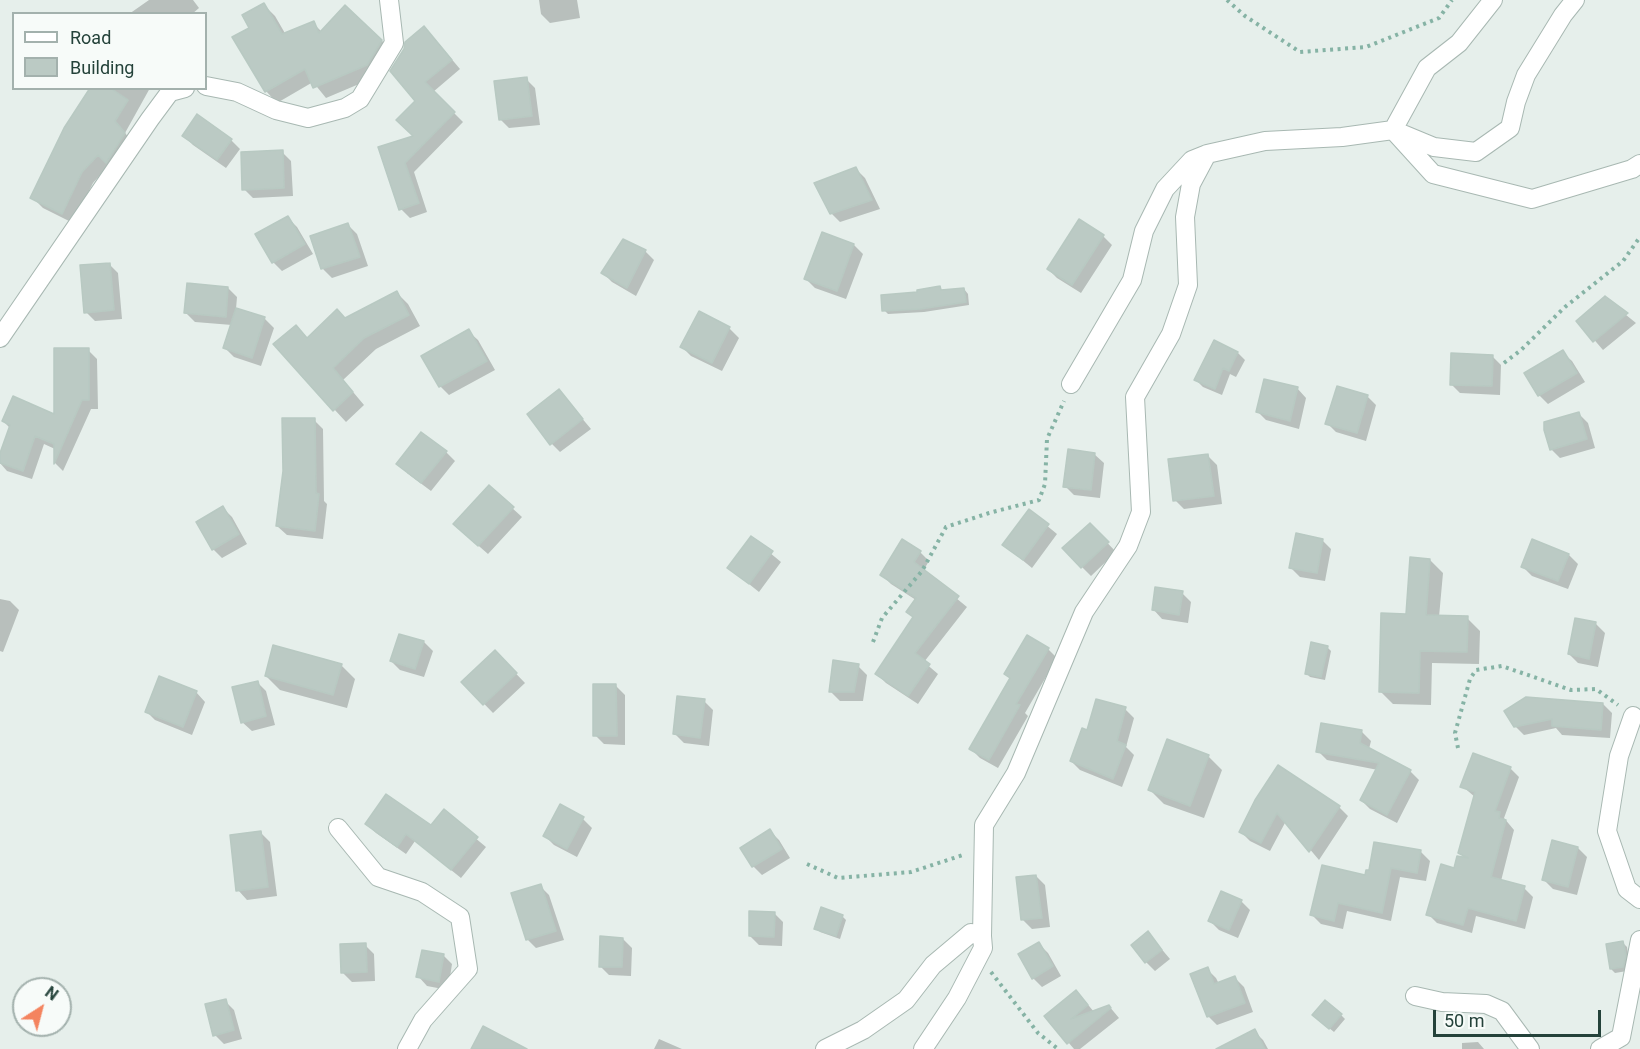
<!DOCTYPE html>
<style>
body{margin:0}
#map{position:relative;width:1640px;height:1049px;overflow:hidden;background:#e6efeb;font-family:Roboto,sans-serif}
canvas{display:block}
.legend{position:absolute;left:12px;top:12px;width:195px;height:78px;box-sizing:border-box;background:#f7fbf9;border:2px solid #a3b1ad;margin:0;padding:8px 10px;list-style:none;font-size:18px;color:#24423a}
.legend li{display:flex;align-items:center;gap:12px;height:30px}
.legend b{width:30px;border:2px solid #a3b1ad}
.north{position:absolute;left:12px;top:977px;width:60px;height:60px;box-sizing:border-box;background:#f7fbf9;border:2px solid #a3b1ad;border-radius:50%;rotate:36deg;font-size:16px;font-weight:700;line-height:24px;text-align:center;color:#24423a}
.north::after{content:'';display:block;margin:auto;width:21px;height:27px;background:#f4845f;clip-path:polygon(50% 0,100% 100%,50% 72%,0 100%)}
.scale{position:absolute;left:1433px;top:1010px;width:168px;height:27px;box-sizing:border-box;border:3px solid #24423a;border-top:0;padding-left:8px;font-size:18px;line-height:21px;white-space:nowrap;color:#24423a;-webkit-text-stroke:4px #f7fbf9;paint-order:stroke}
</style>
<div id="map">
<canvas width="1640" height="1049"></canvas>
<ul class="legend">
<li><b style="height:8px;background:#fff"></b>Road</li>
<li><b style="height:16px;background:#bbcac4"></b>Building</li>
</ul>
<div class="north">N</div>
<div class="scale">50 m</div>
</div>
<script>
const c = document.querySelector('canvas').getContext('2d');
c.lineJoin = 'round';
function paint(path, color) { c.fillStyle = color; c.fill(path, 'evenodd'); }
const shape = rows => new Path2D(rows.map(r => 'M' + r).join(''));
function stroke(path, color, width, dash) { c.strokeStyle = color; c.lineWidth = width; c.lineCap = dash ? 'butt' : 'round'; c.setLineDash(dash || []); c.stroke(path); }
const shadow = shape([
 [149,0,193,0,199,8,192,14,129,14],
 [539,0,577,0,580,18,550,23,541,14],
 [264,5,275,16,286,35,313,23,322,32,381,40,393,51,378,76,326,98,313,82,277,103,266,91,251,28],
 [433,37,460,69,433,92,463,122,414,172,427,212,410,218,401,209,380,148,415,137,417,101],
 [526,79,535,88,540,125,509,128,500,119],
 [92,88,150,88,125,133,135,145,109,165,93,183,73,223,43,208,32,197],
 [184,136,231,140,240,149,226,168,193,145],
 [282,152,291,161,293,196,253,198,244,189],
 [856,169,865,178,880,209,840,222,831,213],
 [288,218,297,227,313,254,282,271,273,262],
 [348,225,357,234,368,266,332,278,323,269,312,237],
 [823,234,854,245,863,254,846,299,815,288,806,279],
 [1103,236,1112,245,1081,293,1057,278,1048,269],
 [645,251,654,260,636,296,612,282,603,273],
 [109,264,118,273,122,319,95,321,86,312],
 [228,288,237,297,236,309,265,319,274,328,261,366,234,357,225,348,232,325,195,322,186,313],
 [940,288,943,291,964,289,968,294,969,305,924,312,888,314,884,310,919,293],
 [397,293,408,304,420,326,376,349,343,380,364,405,346,422,275,345,296,327,308,339],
 [1605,298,1636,323,1603,350,1578,321],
 [700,313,729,328,739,338,722,371,691,356,682,347],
 [468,331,478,340,495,370,449,395,440,386,423,357],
 [1214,342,1238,353,1245,360,1236,377,1230,374,1222,395,1203,387,1196,380],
 [88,350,97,359,98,409,91,409,63,471,55,463,55,449,44,444,32,479,7,471,0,463,0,457,10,428,3,421,55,416],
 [1562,352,1572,361,1585,382,1548,404,1539,395],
 [1492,356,1501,365,1500,395,1460,393,1451,384],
 [1297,388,1306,398,1299,429,1266,420,1257,411],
 [559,391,591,429,560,452,552,444],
 [1367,396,1376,405,1366,441,1336,432,1327,423],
 [1579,414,1588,423,1595,448,1560,458,1551,449],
 [314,420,323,429,324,501,327,504,323,539,287,535,277,526],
 [446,452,455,461,431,491,407,473],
 [1094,454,1104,463,1100,498,1074,495,1065,486],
 [1208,456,1217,465,1222,504,1184,509,1175,500],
 [489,487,522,517,488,554,464,533],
 [223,508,232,517,247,544,222,558,213,549],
 [1029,511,1057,534,1032,568,1004,545],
 [1099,534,1116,552,1091,576,1082,567],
 [752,538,781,562,759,592,729,568],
 [1322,540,1331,549,1325,581,1300,577,1291,568],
 [920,552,929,561,923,571,967,607,924,662,938,674,918,704,886,683,877,674,915,618,916,600,891,584,882,575],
 [1569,555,1578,564,1568,589,1532,576,1523,567],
 [1430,560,1443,573,1439,617,1467,618,1480,631,1479,664,1432,663,1431,705,1393,704,1380,691],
 [1182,593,1191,602,1188,623,1162,619,1153,609],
 [0,599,10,601,19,610,3,652,0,651],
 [1576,620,1596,624,1605,633,1598,667,1578,663,1569,654],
 [1028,637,1048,649,1057,658,1025,713,1028,716,998,768,980,758,971,749,1011,679,1006,674],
 [424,642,433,651,424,677,400,670,391,661],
 [1327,647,1331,651,1325,680,1310,677,1306,673],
 [495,652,525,683,493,713,463,682],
 [341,665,355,679,347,708,280,690,266,676],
 [858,666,867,675,863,701,840,701,831,692],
 [257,682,266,691,275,725,252,731,242,722],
 [616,686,625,695,625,745,604,744,595,735],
 [196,692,205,702,192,735,155,720,146,711],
 [704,701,713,710,709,746,684,743,675,734],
 [1603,704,1612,713,1610,738,1562,735,1556,728,1524,735,1515,726],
 [1125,709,1134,718,1126,747,1134,755,1122,787,1080,770,1071,761,1088,732],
 [1362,732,1371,741,1369,749,1410,771,1419,780,1397,823,1370,809,1361,800,1378,770,1327,760,1318,751],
 [1208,756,1222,770,1204,818,1164,804,1150,790],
 [1510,768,1519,777,1504,818,1514,830,1501,881,1524,888,1533,897,1525,929,1476,916,1472,933,1437,923,1428,914,1455,870,1467,859,1460,852,1475,797,1462,786],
 [1257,801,1339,807,1348,816,1319,860,1286,821,1270,851,1250,841,1241,832],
 [561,807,583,819,592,828,577,857,554,845,545,836],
 [444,812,486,847,461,878,415,841,406,854,376,833,367,824,431,828],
 [770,831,779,840,790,858,762,875,753,866],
 [261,833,270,842,277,896,247,900,238,890],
 [1578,848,1587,857,1577,895,1553,889,1544,880],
 [1421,852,1430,861,1426,881,1400,877,1391,921,1347,911,1343,929,1321,924,1312,915,1366,877],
 [1036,876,1045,885,1050,927,1032,929,1023,920],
 [540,886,549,895,564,940,536,948,527,939],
 [1241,901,1250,910,1238,938,1219,930,1210,921],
 [774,913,783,922,782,946,759,945,750,936],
 [842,916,846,920,840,939,820,932,816,928],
 [1148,933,1170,959,1155,971,1146,962],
 [623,939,632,948,631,976,609,975,600,966],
 [1623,943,1627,947,1629,960,1627,971,1615,973,1611,969],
 [1039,944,1048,953,1061,976,1042,987,1033,978],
 [365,945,374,954,375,981,352,982,343,973],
 [443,955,452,964,448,990,427,986,418,976],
 [1207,969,1216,978,1219,984,1235,978,1244,987,1253,1012,1217,1025,1208,1016],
 [225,1001,234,1010,242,1039,224,1044,215,1035],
 [1085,1001,1094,1012,1109,1006,1119,1018,1080,1049,1074,1049,1046,1016],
 [1341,1015,1345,1019,1334,1032,1318,1019],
 [1254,1031,1263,1040,1268,1049,1227,1049],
 [659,1039,682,1049,683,1049,654,1049],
 [1478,1042,1484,1049,1462,1049,1462,1043]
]);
const building = shape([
 [264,3,282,34,314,21,319,33,345,5,382,40,367,65,313,88,305,69,265,92,232,37,249,28,242,15,264,3],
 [424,26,452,60,425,82,455,112,405,163,419,203,399,210,378,147,413,136,396,120,415,101,390,71,404,49,405,42,424,26],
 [527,77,532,116,499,120,494,81,527,77],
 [90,88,110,88,128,100,115,121,125,133,106,163,98,155,82,172,62,214,30,198,64,128,90,88],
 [197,114,232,139,217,160,182,136,197,114],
 [283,150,284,188,242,190,241,152,283,150],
 [856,167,872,200,830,214,814,183,856,167],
 [288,216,305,244,272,263,255,234,288,216],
 [1079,219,1104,235,1072,285,1047,269,1079,219],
 [348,223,360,257,321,269,310,236,348,223],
 [822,232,854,244,837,291,804,279,822,232],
 [623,239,646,250,627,288,601,273,623,239],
 [110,263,114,310,84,313,80,265,110,263],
 [187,283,228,287,226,317,184,313,187,283],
 [940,286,941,290,964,288,966,302,920,309,882,311,881,295,917,292,917,290,940,286],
 [397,291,409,315,364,338,333,368,353,392,333,411,273,344,296,325,307,338,337,309,345,318,397,291],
 [1605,296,1628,313,1593,342,1576,321,1605,296],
 [236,308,265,317,252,358,223,348,236,308],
 [699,311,730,327,712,363,680,347,699,311],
 [469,329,487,361,439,387,421,356,469,329],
 [1214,340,1238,352,1229,371,1223,368,1215,389,1194,380,1214,340],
 [54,348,89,348,89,400,82,400,54,464,54,444,35,436,23,471,0,463,0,453,10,425,2,421,13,396,54,414,54,348],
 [1563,350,1577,373,1538,396,1524,373,1563,350],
 [1451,353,1493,355,1492,386,1450,385,1451,353],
 [1264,379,1298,387,1290,421,1256,412,1264,379],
 [1337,386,1368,395,1357,433,1325,424,1337,386],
 [559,389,583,419,550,445,527,414,559,389],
 [1579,412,1587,439,1550,450,1544,430,1544,422,1579,412],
 [282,418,315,418,316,493,319,494,315,531,276,526,283,471,282,418],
 [421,432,447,451,421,483,396,464,421,432],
 [1068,449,1095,453,1091,490,1063,487,1068,449],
 [1208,454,1214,496,1173,501,1168,459,1208,454],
 [489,485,514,507,478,546,453,524,489,485],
 [223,506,239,534,212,550,196,522,223,506],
 [1029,509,1049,524,1023,560,1002,545,1029,509],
 [1090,523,1109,542,1081,568,1062,548,1090,523],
 [1296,533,1323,539,1317,573,1289,568,1296,533],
 [751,536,773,551,749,584,727,568,751,536],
 [902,539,921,551,914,562,959,596,915,653,930,664,908,696,875,674,913,617,906,612,916,598,880,575,902,539],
 [1532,539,1569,554,1558,581,1521,567,1532,539],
 [1410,557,1430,559,1426,615,1468,616,1467,652,1420,651,1419,693,1379,692,1381,613,1406,614,1410,557],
 [1155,587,1183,591,1179,615,1152,610,1155,587],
 [1575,618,1596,622,1589,659,1568,654,1575,618],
 [399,634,424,641,415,669,390,661,399,634],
 [1027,635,1049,648,1016,704,1020,705,989,760,969,749,1010,678,1004,674,1027,635],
 [1311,642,1328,646,1321,677,1305,674,1311,642],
 [273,645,342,664,333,695,265,676,273,645],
 [495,650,517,673,483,705,461,682,495,650],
 [833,660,859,664,854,692,829,692,833,660],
 [159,676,197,691,183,727,145,712,159,676],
 [258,681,266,716,241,723,232,687,258,681],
 [593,684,616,684,617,736,593,736,593,684],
 [677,696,705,699,700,738,673,734,677,696],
 [1526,697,1603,703,1601,730,1552,726,1552,719,1514,727,1504,711,1526,697],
 [1096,699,1126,707,1117,741,1126,745,1113,779,1070,761,1082,728,1087,730,1096,699],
 [1321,723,1362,730,1360,743,1411,770,1387,815,1360,800,1379,763,1316,752,1321,723],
 [1167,739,1209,755,1190,806,1148,790,1167,739],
 [1473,753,1511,767,1495,811,1500,812,1499,818,1506,820,1491,877,1525,886,1516,921,1468,908,1463,925,1426,915,1441,864,1454,868,1457,856,1468,858,1458,853,1475,792,1460,787,1473,753],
 [1278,765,1340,806,1309,852,1277,813,1261,843,1239,832,1255,800,1278,765],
 [386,794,431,825,444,809,478,837,451,870,406,834,397,847,365,824,386,794],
 [560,804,584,817,567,849,543,836,560,804],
 [770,829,782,849,752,867,740,848,770,829],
 [261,831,268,887,236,891,230,835,261,831],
 [1552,840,1578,847,1568,887,1542,880,1552,840],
 [1374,842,1421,850,1417,873,1391,868,1382,913,1338,903,1334,921,1310,915,1322,865,1365,875,1366,870,1369,870,1374,842],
 [1036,875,1042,918,1021,920,1016,877,1036,875],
 [541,884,556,931,526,940,511,893,541,884],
 [1221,891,1242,900,1229,930,1208,921,1221,891],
 [821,907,843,915,836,936,814,929,821,907],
 [749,911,775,912,774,937,749,936,749,911],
 [1148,931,1162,950,1145,963,1131,945,1148,931],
 [600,936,623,938,622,967,599,967,600,936],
 [1623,941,1626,956,1623,967,1610,969,1606,944,1623,941],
 [1039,942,1053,966,1032,979,1018,954,1039,942],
 [366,943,367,972,341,973,340,944,366,943],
 [422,950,444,954,439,982,416,977,422,950],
 [1208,967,1214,984,1235,976,1245,1003,1207,1017,1190,974,1208,967],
 [1076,990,1088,1005,1071,1019,1109,1005,1111,1008,1067,1044,1044,1016,1076,990],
 [226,999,234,1030,213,1036,205,1004,226,999],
 [1325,1000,1342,1014,1329,1029,1312,1015,1325,1000],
 [483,1026,527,1049,471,1049,483,1026],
 [1255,1029,1265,1049,1216,1049,1255,1029]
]);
const path = shape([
 [1227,0,1245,16,1300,52,1366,47,1439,18,1452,0],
 [1504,363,1521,350,1565,307,1623,261,1640,237],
 [873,642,882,618,922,571,946,527,989,513,1039,500,1045,484,1047,439,1064,401],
 [1458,748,1455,733,1470,679,1476,670,1502,666,1571,690,1596,689,1618,705],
 [807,864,838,878,911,872,963,855],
 [991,972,1038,1033,1058,1049]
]);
const minor = shape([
 [1493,0,1459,43,1427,68,1393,130,1434,147,1476,152,1510,128,1516,102,1526,75,1563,15,1575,0],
 [206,86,237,92,276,110,308,118,345,108,360,99,394,43,389,0],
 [0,338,150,119,170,92,185,88],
 [1071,384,1132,280,1144,231,1165,189,1192,160,1207,154],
 [1633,716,1619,756,1607,831,1627,889,1640,899],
 [338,828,378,877,422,892,460,917,468,969,423,1020,407,1049],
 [982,936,984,825,1016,773,1084,612,1128,546,1141,512,1135,397,1171,334,1188,285,1185,217,1191,184,1207,154,1265,141,1342,137,1393,130,1433,174,1532,199,1632,169,1640,164],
 [1415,996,1442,1002,1486,1004,1502,1011,1530,1049],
 [825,1049,863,1030,906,1000,933,965,971,933,982,936,983,948,957,998,923,1049],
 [1600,1049,1621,1037,1640,940]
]);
paint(shadow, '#0003');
paint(building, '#bbcac4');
stroke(building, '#b8c9c2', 1.5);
stroke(minor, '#a8b8b2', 20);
stroke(path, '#86b3a5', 4, [3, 4.5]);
stroke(minor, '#fff', 18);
</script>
